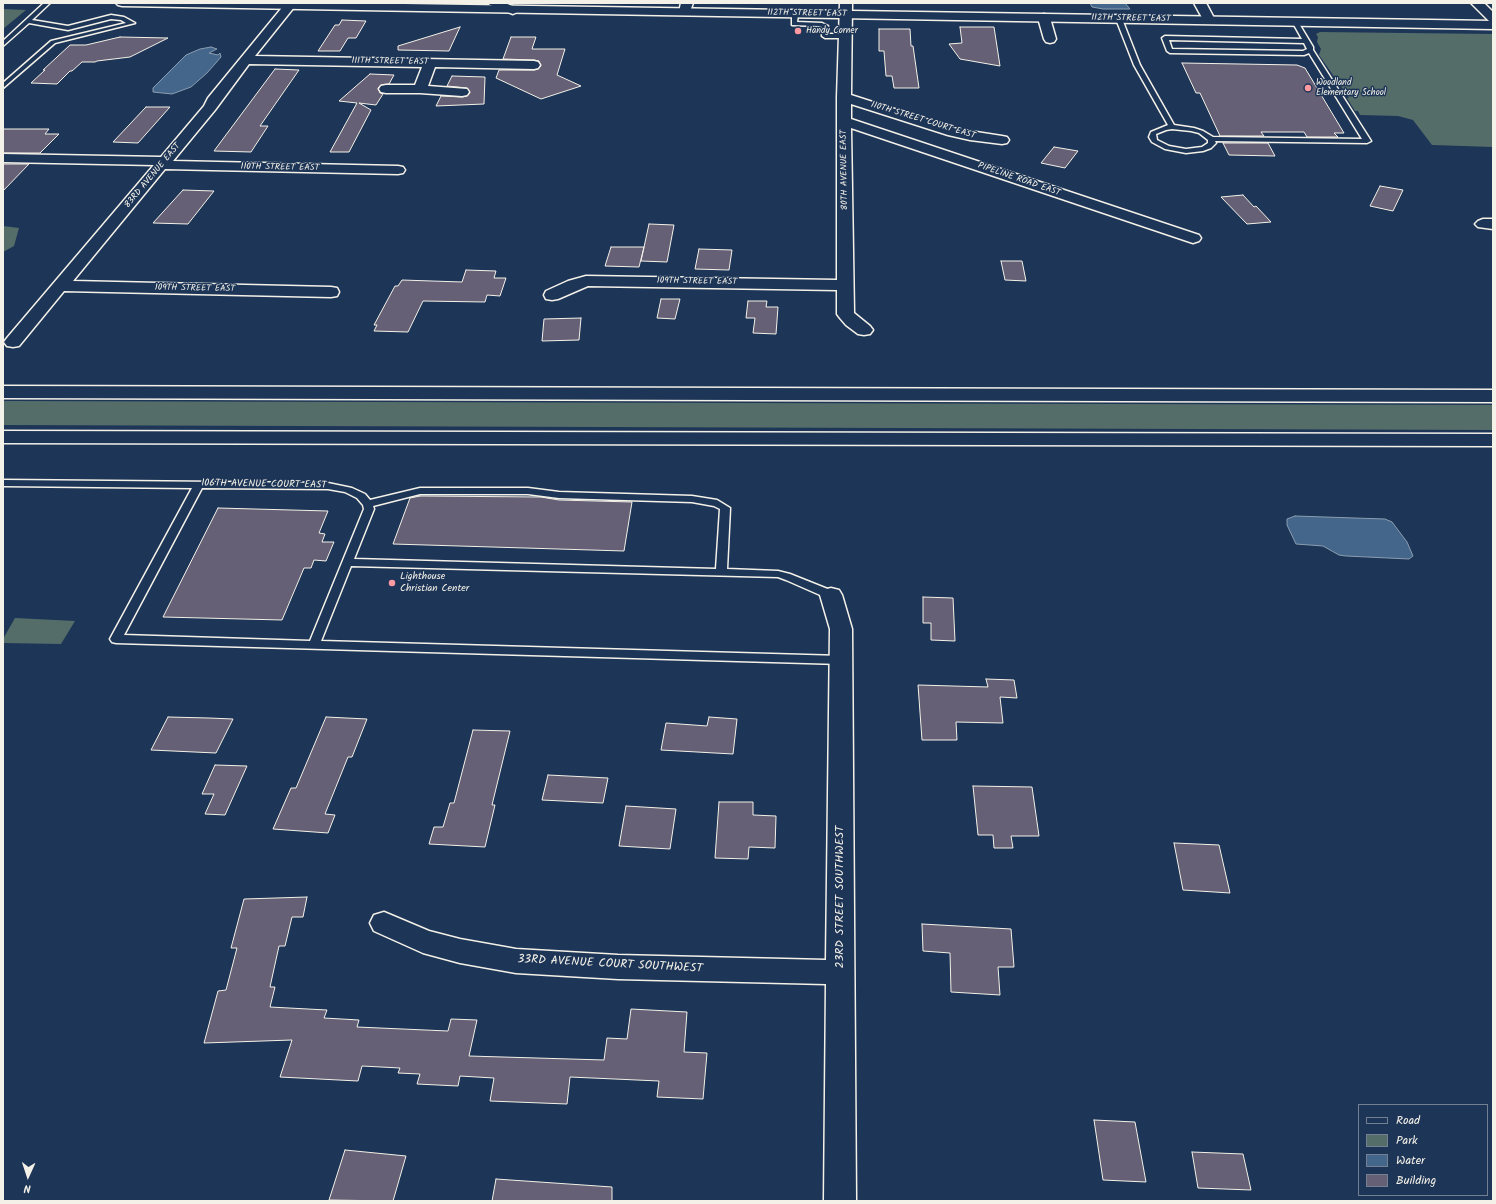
<!DOCTYPE html>
<style>
body{margin:0}
#map{position:relative;width:1496px;height:1204px;overflow:hidden;background:#1d3557;font-family:Kalam,sans-serif}
canvas{display:block}
.frame{position:absolute;inset:0;border:4px solid #f4f1e8;pointer-events:none}
.legend{position:absolute;left:1358px;top:1104px;width:130px;height:92px;box-sizing:border-box;background:#1d3557;border:1px solid #738091;margin:0;padding:5px 7px;list-style:none;font-size:12px;color:#f4f1e8}
.legend li{display:flex;align-items:center;gap:8px;height:20px}
.legend b{width:20px;border:1px solid #738091}
.north{position:absolute;left:8px;top:1156px;width:40px;height:40px;-webkit-text-stroke:3px #1d3557;paint-order:stroke;rotate:183deg;font-size:11px;font-weight:700;line-height:16px;text-align:center;color:#f4f1e8}
.north::after{content:'';display:block;margin:auto;width:14px;height:18px;background:#f4f1e8;clip-path:polygon(50% 0,100% 100%,50% 72%,0 100%)}
</style>
<div id="map">
<canvas width="1496" height="1204"></canvas>
<div class="frame"></div>
<ul class="legend">
<li><b style="height:5px;background:#1d3557"></b>Road</li>
<li><b style="height:11px;background:#556d69"></b>Park</li>
<li><b style="height:11px;background:#45668b"></b>Water</li>
<li><b style="height:11px;background:#656075"></b>Building</li>
</ul>
<div class="north">N</div>
</div>
<script>
const c = document.querySelector('canvas').getContext('2d');
c.lineJoin = 'round';
function paint(path, color) { c.fillStyle = color; c.fill(path, 'evenodd'); }
const shape = rows => new Path2D(rows.map(r => 'M' + r).join(''));
function stroke(path, color, width, dash) { c.strokeStyle = color; c.lineWidth = width; c.lineCap = dash ? 'butt' : 'round'; c.setLineDash(dash || []); c.stroke(path); }
function write(font, color, halo, rows, align = 'center') {
  c.font = font + ' Kalam,sans-serif'; c.lineWidth = 3; c.setLineDash([]); c.textBaseline = 'middle'; c.strokeStyle = halo; c.fillStyle = color; for (const [text, x, y, turn = 0] of rows) {
    c.save(); c.translate(x, y); c.rotate((+turn || 0) * Math.PI / 180); c.textAlign = isNaN(turn) ? turn : align; if (halo) c.strokeText(text, 0, 0); c.fillText(text, 0, 0); c.restore();
  }
}
const green = shape([
 [3,9,26,10,3,29],
 [1320,32,1493,34,1493,147,1432,145,1413,120,1398,116,1360,115,1358,111,1355,111,1347,98,1349,98,1319,55,1321,49,1317,42,1318,37,1316,34],
 [3,226,19,228,14,246,3,252],
 [3,401,1493,405,1493,430,3,425],
 [15,618,75,621,61,644,3,643,3,639]
]);
const water = shape([
 [1090,3,1125,3,1130,9,1103,9,1092,7,1090,3],
 [211,47,217,49,209,53,218,55,220,53,221,57,207,73,191,87,172,94,153,92,153,88,186,55,200,49,211,47],
 [1295,516,1385,519,1392,522,1407,542,1413,556,1409,559,1346,556,1339,555,1323,546,1296,544,1287,525,1287,519,1295,516]
]);
const building = shape([
 [342,20,366,21,356,38,348,38,340,51,318,51,335,25,339,25,342,20],
 [460,27,449,51,398,50,398,46,460,27],
 [960,27,994,27,1000,66,960,59,949,44,962,43,960,27],
 [879,29,910,29,911,46,913,46,919,88,894,88,892,76,886,76,884,51,879,51,879,29],
 [120,37,168,38,130,57,97,61,95,62,82,62,72,71,70,71,57,84,31,83,45,70,43,70,70,45,86,45,120,37],
 [511,37,536,37,532,49,565,49,557,75,581,86,541,99,496,78,499,70,534,70,538,69,541,66,539,61,534,60,503,59,511,37],
 [1182,63,1297,65,1305,68,1344,133,1334,133,1338,137,1307,137,1304,132,1261,132,1264,136,1220,136,1200,93,1196,93,1182,63],
 [275,69,299,70,260,126,268,126,251,152,214,151,275,69],
 [370,74,394,75,389,84,381,85,378,88,380,93,383,94,376,105,359,103,371,110,349,152,330,152,357,103,339,101,370,74],
 [452,76,485,77,484,104,436,106,441,96,462,97,467,96,470,93,467,88,447,86,452,76],
 [146,107,170,107,138,143,113,142,146,107],
 [3,129,49,129,45,134,59,134,40,153,3,153,3,129],
 [1223,143,1268,143,1275,156,1229,155,1223,143],
 [1054,147,1078,151,1065,168,1041,163,1054,147],
 [3,164,29,164,3,191,3,164],
 [1380,186,1403,190,1393,211,1370,206,1380,186],
 [183,190,214,191,188,224,153,223,183,190],
 [1243,195,1254,207,1256,206,1271,222,1247,224,1221,197,1243,195],
 [649,224,674,225,667,262,641,261,649,224],
 [611,247,644,247,639,267,605,266,611,247],
 [699,249,732,250,729,270,695,269,699,249],
 [1001,261,1022,261,1026,281,1005,280,1001,261],
 [466,270,496,271,494,278,506,278,500,296,487,295,485,302,423,301,408,332,374,331,377,325,374,325,395,286,398,286,402,280,462,282,466,270],
 [661,299,680,299,675,319,657,318,661,299],
 [748,301,767,301,766,307,778,307,776,334,753,333,755,318,746,318,748,301],
 [581,318,579,340,542,341,544,319,581,318],
 [420,496,541,497,559,500,632,502,624,551,393,544,410,498,420,496],
 [218,508,328,511,319,533,325,534,322,542,334,542,326,561,314,560,311,568,304,568,282,620,163,617,218,508],
 [923,597,953,598,955,641,931,640,931,623,923,623,923,597],
 [986,679,1014,680,1017,698,1000,697,1003,723,956,722,957,740,922,740,918,685,988,687,986,679],
 [168,717,209,718,233,719,216,753,151,750,168,717],
 [326,717,367,719,352,757,348,757,325,814,335,815,328,833,273,829,291,788,296,788,326,717],
 [709,717,737,719,733,754,661,750,666,723,707,726,709,717],
 [473,730,510,731,492,805,495,805,485,847,429,844,434,827,443,827,450,803,454,803,473,730],
 [215,765,247,766,225,815,205,814,214,794,202,794,215,765],
 [548,775,608,778,603,803,542,800,548,775],
 [973,786,1032,787,1039,836,1011,836,1013,848,994,848,993,835,978,835,973,786],
 [719,802,753,802,753,815,776,816,775,848,749,847,748,859,715,858,719,802],
 [626,806,676,809,670,849,619,846,626,806],
 [1174,843,1219,845,1230,893,1183,890,1174,843],
 [307,897,303,917,292,917,285,946,279,946,270,987,275,987,270,1007,327,1010,324,1018,359,1020,357,1027,448,1031,451,1019,477,1020,469,1056,604,1060,607,1038,627,1039,631,1009,687,1012,684,1052,707,1053,703,1099,657,1097,659,1081,570,1077,567,1104,490,1101,494,1078,460,1076,458,1086,417,1084,420,1074,398,1073,400,1068,362,1066,358,1081,280,1077,292,1040,204,1043,218,991,226,990,237,948,231,948,244,899,307,897],
 [922,924,1011,929,1014,967,998,967,1000,995,951,992,950,953,923,951,922,924],
 [1094,1120,1135,1122,1146,1182,1103,1180,1094,1120],
 [345,1150,406,1156,393,1201,329,1200,345,1150],
 [1192,1152,1243,1154,1251,1190,1198,1188,1192,1152],
 [496,1179,612,1187,612,1201,492,1201,496,1179]
]);
const service = shape([
 [44,3,50,3,32,20,68,26,111,15,124,17,135,23,55,43,3,88,3,83,51,41,126,23,121,20,111,19,68,30,29,23,3,46,3,41,44,3],
 [795,12,798,14,797,22,822,23,828,26,828,34,846,34,849,36,846,38,825,38,822,36,822,27,819,26,792,25,792,14,795,12],
 [1119,17,1122,19,1140,65,1174,125,1194,128,1203,131,1213,137,1362,139,1309,53,1304,55,1170,53,1167,51,1162,38,1165,36,1302,39,1293,23,1298,22,1313,47,1313,50,1371,141,1367,143,1215,141,1216,143,1211,148,1203,151,1186,153,1165,149,1152,142,1149,137,1151,132,1168,125,1134,65,1116,19,1119,17],
 [1169,40,1304,43,1307,49,1303,51,1172,49,1169,40],
 [1172,129,1191,131,1199,133,1208,140,1208,143,1202,147,1186,149,1169,146,1157,140,1156,134,1166,130,1172,129],
 [3,480,328,483,352,488,365,494,370,500,420,488,528,488,559,492,692,496,717,500,730,508,727,569,778,571,790,574,835,592,836,595,835,598,827,598,786,580,778,577,351,566,321,641,841,656,845,657,847,660,845,663,841,664,116,643,112,642,110,639,192,488,3,486,3,480],
 [202,488,328,489,345,492,357,498,363,505,364,509,310,641,124,635,202,488],
 [420,494,528,494,559,498,692,502,714,506,720,509,716,569,354,559,374,509,373,506,420,494]
]);
const minor = shape([
 [287,3,293,4,295,6,255,56,534,61,538,62,540,65,538,68,534,69,435,67,428,86,467,89,469,92,467,95,462,96,420,93,386,93,381,92,379,89,381,86,386,85,415,85,422,67,249,64,215,110,173,161,398,166,403,167,405,170,403,173,398,174,165,169,73,281,331,287,337,288,339,292,337,296,331,297,64,291,19,346,13,347,7,346,4,342,7,338,154,165,3,162,3,154,161,157,204,106,208,98,285,4,287,3],
 [488,3,505,3,517,8,519,10,517,12,513,14,490,5,488,3],
 [681,3,693,3,689,14,681,14,679,12,681,3],
 [840,3,852,3,851,95,957,129,1002,136,1007,137,1009,140,1007,143,1002,144,970,140,948,135,851,104,851,119,1199,235,1201,238,1199,241,1193,243,1187,241,851,128,854,313,870,326,873,330,870,334,864,335,858,334,846,325,840,318,837,314,837,290,588,286,558,299,552,300,546,299,544,295,546,291,568,281,586,276,837,280,837,97,840,3],
 [1471,3,1484,3,1493,12,1493,22,1489,21,1471,3],
 [1044,14,1048,15,1050,18,1056,39,1054,42,1050,43,1046,42,1044,39,1038,18,1040,15,1044,14],
 [1483,219,1493,219,1493,229,1478,227,1475,224,1478,221,1483,219],
 [831,588,839,590,842,595,852,629,856,1201,824,1201,826,984,618,979,516,973,460,963,423,953,374,931,370,923,374,915,384,912,429,931,460,939,516,949,618,955,826,960,830,629,820,595,823,590,831,588]
]);
const tertiary = shape([
 [1194,3,1206,3,1215,20,1213,23,1205,23,1194,3]
]);
const secondary = shape([
 [116,3,340,3,1493,21,1493,29,122,6,118,5,116,3]
]);
const motorway = shape([
 [3,386,1493,390,1493,402,3,398,3,386],
 [3,431,1493,434,1493,446,3,443,3,431]
]);
const markers = [
 [798,31,4,"#ff9aa2"],
 [1308,88,4,"#ff9aa2"],
 [392,583,4,"#ff9aa2"]
];
const farStreetnames = [
 ["112TH STREET EAST",807,14,1],
 ["112TH STREET EAST",1131,19,1],
 ["111TH STREET EAST",390,62,1],
 ["110TH STREET COURT EAST",923,121,17],
 ["110TH STREET EAST",280,168,1],
 ["80TH AVENUE EAST",845,170,-91],
 ["83RD AVENUE EAST",153,176,-50],
 ["PIPELINE ROAD EAST",1019,180,19],
 ["109TH STREET EAST",697,282,1],
 ["109TH STREET EAST",195,289,1]
];
const farPoinames = [
 ["Handy Corner",806,31],
 ["Woodland",1316,83],
 ["Elementary School",1316,93]
];
const streetNames = [
 ["106TH AVENUE COURT EAST",264,485,1]
];
const poiNames = [
 ["Lighthouse",400,577],
 ["Christian Center",400,589]
];
const nearStreetnames = [
 ["23RD STREET SOUTHWEST",841,897,-90],
 ["33RD AVENUE COURT SOUTHWEST",610,965,3]
];
paint(green, '#556d69');
paint(water, '#45668b');
stroke(water, '#8b9eb0', 1);
paint(building, '#656075');
stroke(building, '#f4f1e8', 1);
stroke(service, '#f4f1e8', 3);
stroke(minor, '#f4f1e8', 3);
stroke(tertiary, '#f4f1e8', 3);
stroke(secondary, '#f4f1e8', 3);
stroke(motorway, '#f4f1e8', 3);
paint(service, '#1d3557');
paint(minor, '#1d3557');
paint(tertiary, '#1d3557');
paint(secondary, '#1d3557');
paint(motorway, '#1d3557');
for (const [x, y, r, color] of markers) { const dot = new Path2D(); dot.arc(x, y, r, 0, 2 * Math.PI); c.fillStyle = color; c.fill(dot); stroke(dot, '#1d3557', 1.5); }
write('9px', '#f4f1e8', '#1d3557', farStreetnames);
write('9px', '#f4f1e8', '#1d3557', farPoinames, 'left');
write('10px', '#f4f1e8', '#1d3557', streetNames);
write('10px', '#f4f1e8', '#1d3557', poiNames, 'left');
write('12px', '#f4f1e8', '#1d3557', nearStreetnames);
</script>
